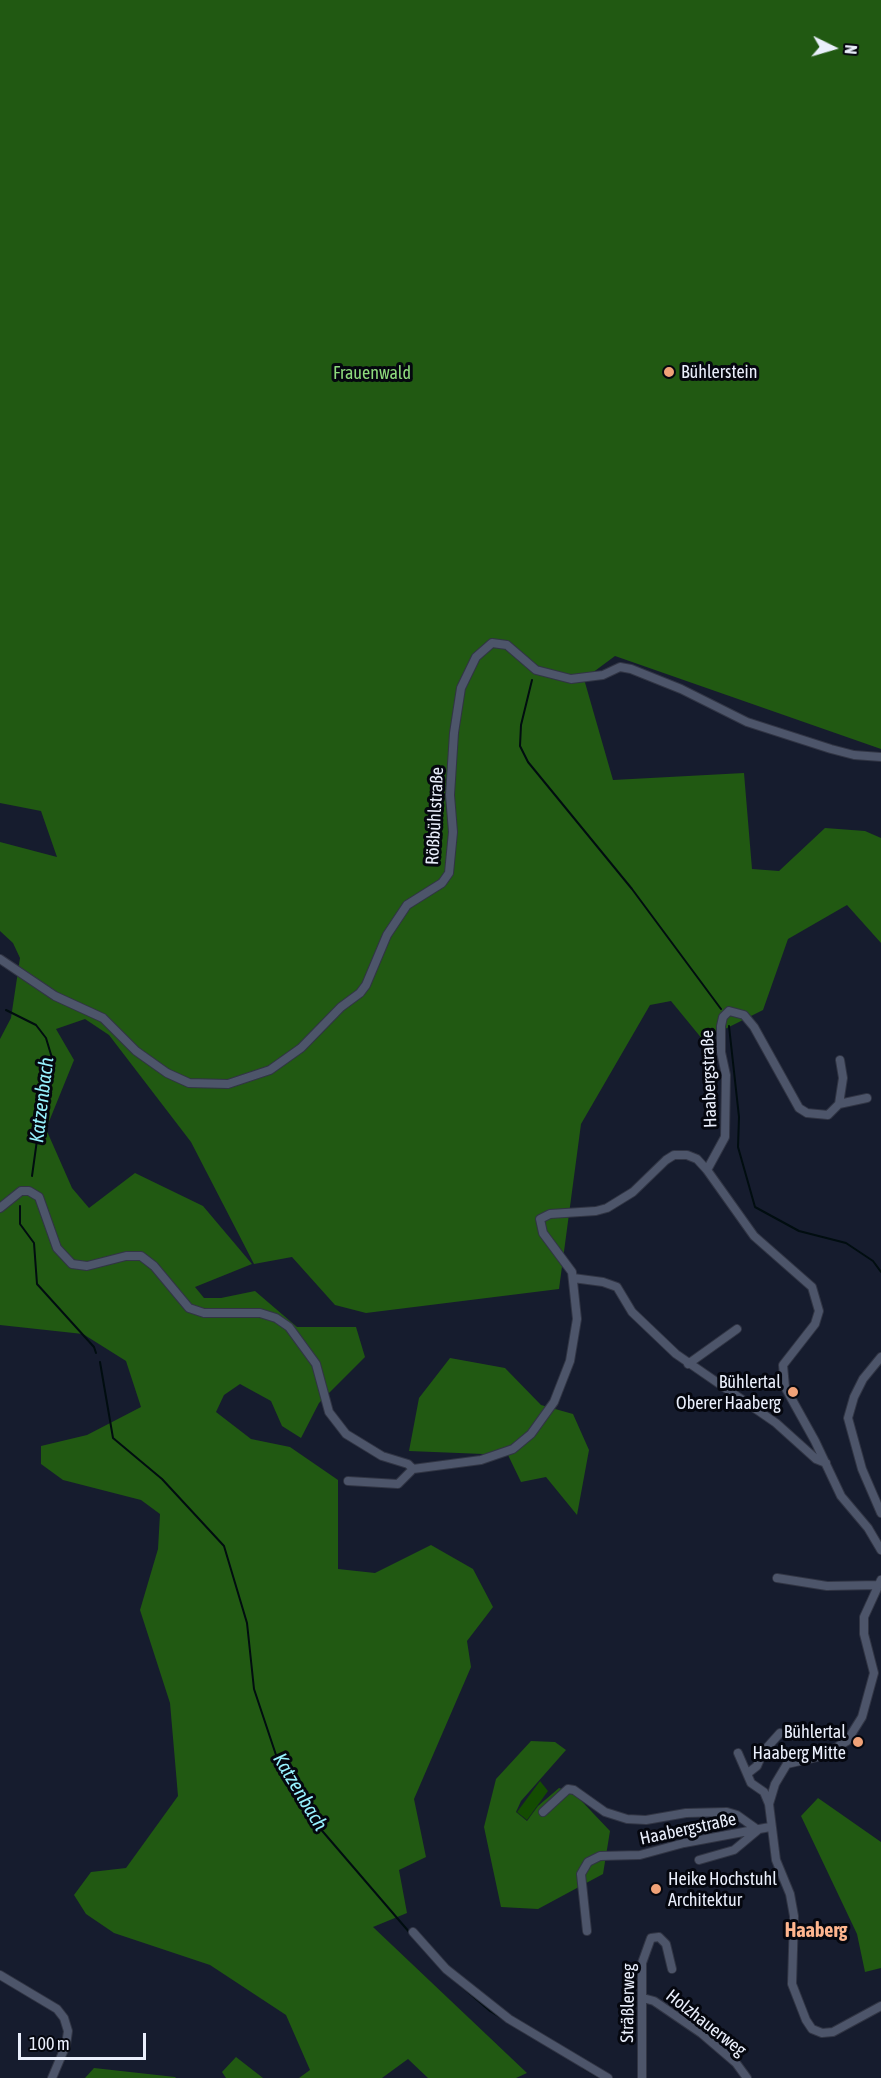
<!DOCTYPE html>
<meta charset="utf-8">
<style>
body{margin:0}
#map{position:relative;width:881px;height:2078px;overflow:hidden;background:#161c2e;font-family:"Asap Condensed",sans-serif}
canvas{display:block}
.north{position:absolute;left:803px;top:18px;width:60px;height:60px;-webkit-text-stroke:4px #05070f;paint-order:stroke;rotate:95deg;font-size:16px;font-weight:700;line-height:24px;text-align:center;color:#eaeffc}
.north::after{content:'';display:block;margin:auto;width:21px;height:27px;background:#eaeffc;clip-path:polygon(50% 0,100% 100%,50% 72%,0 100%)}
.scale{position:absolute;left:18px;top:2033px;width:128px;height:27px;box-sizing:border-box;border:3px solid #eaeffc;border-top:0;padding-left:8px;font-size:18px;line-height:21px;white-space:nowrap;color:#eaeffc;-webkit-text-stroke:4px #05070f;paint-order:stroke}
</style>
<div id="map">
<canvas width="881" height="2078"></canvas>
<div class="north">N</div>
<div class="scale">100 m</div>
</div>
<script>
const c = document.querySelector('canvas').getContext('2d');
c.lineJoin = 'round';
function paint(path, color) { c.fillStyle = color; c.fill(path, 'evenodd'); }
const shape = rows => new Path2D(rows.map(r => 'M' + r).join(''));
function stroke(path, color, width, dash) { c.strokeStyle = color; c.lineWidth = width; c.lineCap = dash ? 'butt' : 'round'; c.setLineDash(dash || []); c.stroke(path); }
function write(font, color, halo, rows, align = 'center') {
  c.font = font + ' "Asap Condensed",sans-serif'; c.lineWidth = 6; c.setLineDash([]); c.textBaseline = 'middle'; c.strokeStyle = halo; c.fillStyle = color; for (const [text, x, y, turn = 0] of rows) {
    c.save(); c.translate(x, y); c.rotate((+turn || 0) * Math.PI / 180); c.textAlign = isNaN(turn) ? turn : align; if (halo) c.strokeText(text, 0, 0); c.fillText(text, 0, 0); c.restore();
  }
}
const green = shape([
 [540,1781,548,1791,527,1820,517,1812]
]);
const forest = shape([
 [0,0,881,0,881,749,615,656,584,679,613,780,744,773,752,869,779,871,825,828,865,831,881,838,881,943,847,905,788,939,763,1010,703,1040,671,1001,650,1005,581,1124,559,1289,366,1313,335,1305,292,1257,254,1264,191,1142,109,1035,85,1019,56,1029,74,1060,46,1129,72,1188,89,1208,135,1173,203,1206,252,1264,195,1287,204,1298,221,1298,255,1291,297,1327,356,1327,365,1357,319,1403,301,1438,282,1426,271,1401,240,1384,224,1395,216,1412,251,1439,290,1447,338,1480,338,1569,375,1573,431,1545,473,1569,493,1607,467,1641,471,1667,414,1799,426,1857,399,1870,407,1913,373,1927,527,2073,516,2078,428,2078,408,2059,382,2078,299,2078,310,2070,286,2015,210,1965,114,1933,86,1914,74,1895,91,1872,126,1868,178,1796,170,1703,140,1610,158,1549,160,1514,141,1500,63,1480,41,1464,41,1446,87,1435,141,1407,126,1361,83,1334,0,1325,0,1039,11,1018,20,958,13,943,0,931,0,842,57,857,41,811,0,803],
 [450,1358,505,1368,541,1405,573,1414,589,1450,577,1515,546,1477,521,1482,508,1455,409,1451,419,1398],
 [531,1741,555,1742,566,1750,521,1801,516,1812,527,1821,538,1806,559,1788,573,1792,610,1831,603,1874,538,1909,501,1907,484,1827,496,1779],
 [818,1798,881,1842,881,1968,865,1972,857,1934,801,1816],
 [236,2057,263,2078,226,2078,222,2072],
 [94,2068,175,2077,176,2078,85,2078]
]);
const stream = shape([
 [532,680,521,725,520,746,528,762,632,889,721,1009],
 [6,1010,36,1025,46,1038,52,1058,42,1104,32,1176],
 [729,1026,739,1117,738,1147,755,1207,799,1231,846,1243,873,1261,881,1272],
 [20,1206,20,1224,34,1243,37,1284,94,1347,96,1353],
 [100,1362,113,1438,162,1479,224,1546,247,1623,254,1689,278,1761,318,1826,410,1933],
 [446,1973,490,2011,527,2034],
 [583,2068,600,2078]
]);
const street = shape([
 [0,959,55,996,103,1018,136,1051,167,1073,189,1083,228,1084,270,1070,301,1048,341,1007,360,993,366,985,387,935,407,905,442,883,449,873,453,832,450,795,454,733,461,688,476,657,492,643,507,645,536,670,571,679,603,675,620,667,631,669,681,689,747,722,831,749,854,755,881,757],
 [839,1104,843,1078,840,1060],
 [707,1170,725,1137,726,1075,721,1052,721,1026,723,1017,729,1011,744,1015,754,1027,799,1108,807,1113,828,1115,839,1104,867,1098],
 [0,1208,21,1191,29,1191,39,1197,57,1248,72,1264,87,1266,126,1256,141,1256,154,1266,189,1308,204,1313,260,1313,276,1318,289,1327,316,1364,329,1412,346,1434,382,1456,408,1464,413,1469,481,1460,513,1449,531,1434,554,1402,570,1361,577,1319,572,1272,543,1233,540,1219,550,1214,596,1211,607,1208,633,1192,666,1160,674,1155,687,1155,697,1159,707,1170,754,1236,812,1287,819,1311,815,1324,783,1365,785,1387,815,1441,841,1496,868,1528,881,1550],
 [573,1278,603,1282,617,1287,632,1312,676,1354,776,1423,816,1459,826,1463],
 [881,1357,863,1379,854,1397,848,1418,862,1469,881,1513],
 [688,1364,737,1329],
 [348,1481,398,1484,413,1469],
 [777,1578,827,1586,879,1585],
 [881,1580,864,1617,864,1634,874,1673,862,1717,847,1741,822,1756,787,1764,775,1784,769,1804,776,1860,790,1894,794,1916,792,1984,806,2020,812,2029,822,2033,833,2032,881,2006],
 [738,1753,751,1783,764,1792,769,1804],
 [748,1773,757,1766,763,1752,780,1733],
 [543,1812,568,1789,574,1790,605,1812,627,1819,646,1820,686,1813,727,1812,737,1815,758,1830,734,1850,699,1860],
 [587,1931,581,1874,588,1862,600,1856,640,1855,684,1843,770,1827],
 [413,1932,446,1969,509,2019,608,2078],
 [0,1975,57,2009,64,2018,68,2031,66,2045,52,2078],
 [643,1998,654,2001,701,2033,736,2063,747,2078],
 [642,2078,642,1963,651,1938,659,1937,666,1944,672,1969]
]);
const markers = [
 [669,372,6,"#f0a278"],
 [793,1392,6,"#f0a278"],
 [858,1742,6,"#f0a278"],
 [656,1889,6,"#f0a278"]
];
const poiNames = [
 ["Bühlerstein",681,372],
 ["Bühlertal",781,1382,"right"],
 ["Oberer Haaberg",781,1403,"right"],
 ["Bühlertal",846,1732,"right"],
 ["Haaberg Mitte",846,1753,"right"],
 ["Heike Hochstuhl",668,1879],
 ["Architektur",668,1900]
];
const parkNames = [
 ["Frauenwald",372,373]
];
const streetNames = [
 ["Rößbühlstraße",435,816,-87],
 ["Haabergstraße",709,1079,-92],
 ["Haabergstraße",688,1829,-12],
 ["Sträßlerweg",628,2003,-89],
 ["Holzhauerweg",706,2023,38]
];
const waterNames = [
 ["Katzenbach",42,1100,-83],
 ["Katzenbach",300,1792,59]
];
const neighbourhoodNames = [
 ["Haaberg",816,1931]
];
paint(green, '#144c02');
paint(forest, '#215912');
stroke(stream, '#010d10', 2);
stroke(street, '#313544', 10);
stroke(street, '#4d556a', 8);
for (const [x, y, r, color] of markers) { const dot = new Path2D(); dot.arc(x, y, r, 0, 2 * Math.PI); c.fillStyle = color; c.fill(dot); stroke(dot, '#05070f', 2); }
write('18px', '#eaeffc', '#05070f', poiNames, 'left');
write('18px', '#8edb7d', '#05070f', parkNames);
write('18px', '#eaeffc', '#05070f', streetNames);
write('italic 20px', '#97f2fe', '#05070f', waterNames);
write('bold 20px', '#feb58e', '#05070f', neighbourhoodNames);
</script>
